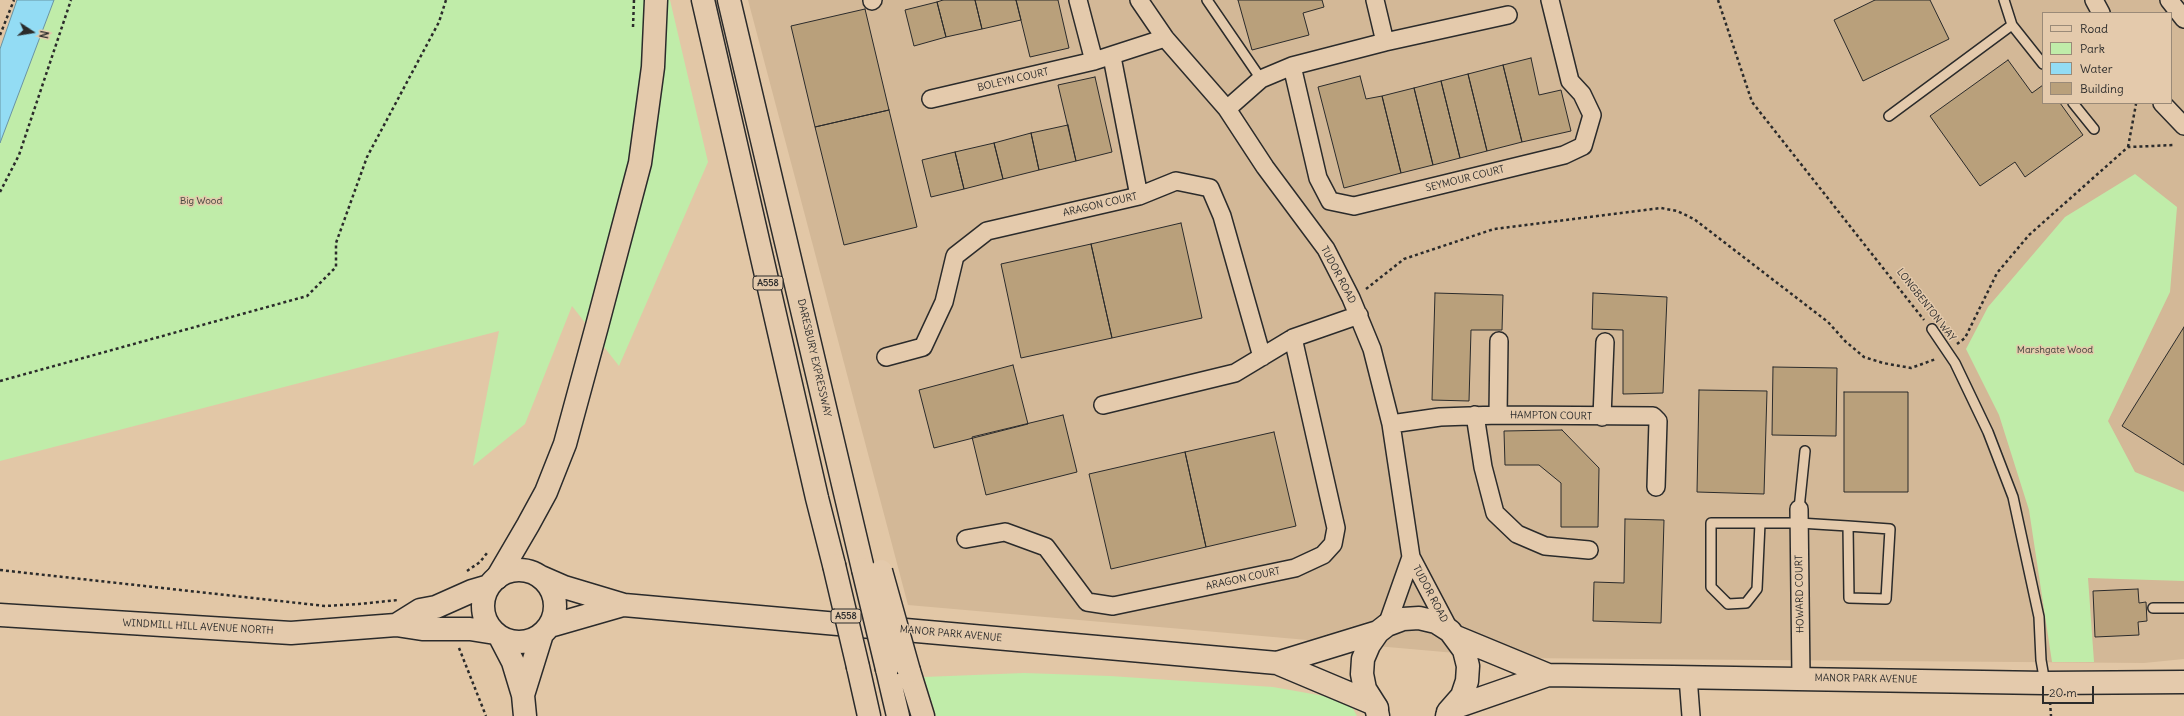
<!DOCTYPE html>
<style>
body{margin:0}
#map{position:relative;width:2184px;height:716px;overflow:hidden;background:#e2c7a6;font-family:Delius,sans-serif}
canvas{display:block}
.legend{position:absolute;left:2042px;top:12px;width:130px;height:92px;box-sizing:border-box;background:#e4caac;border:1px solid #9a8a78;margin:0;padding:5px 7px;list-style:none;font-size:12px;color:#2b2b2b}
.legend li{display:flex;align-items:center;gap:8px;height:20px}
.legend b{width:20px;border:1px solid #9a8a78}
.north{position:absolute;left:12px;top:12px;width:40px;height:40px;-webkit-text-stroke:3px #e4caac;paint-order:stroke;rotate:102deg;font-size:11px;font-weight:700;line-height:16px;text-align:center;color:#2b2b2b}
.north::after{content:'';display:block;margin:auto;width:14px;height:18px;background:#2b2b2b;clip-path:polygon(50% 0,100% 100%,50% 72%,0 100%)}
.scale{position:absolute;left:2042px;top:686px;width:52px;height:18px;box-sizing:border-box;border:2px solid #2b2b2b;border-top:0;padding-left:5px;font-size:12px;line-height:14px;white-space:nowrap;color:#2b2b2b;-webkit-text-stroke:3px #e4caac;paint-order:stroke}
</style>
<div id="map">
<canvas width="2184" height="716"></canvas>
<ul class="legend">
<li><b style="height:5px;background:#e4caac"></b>Road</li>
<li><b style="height:11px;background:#c0eca9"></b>Park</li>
<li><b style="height:11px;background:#93dcf4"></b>Water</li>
<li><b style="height:11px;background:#b9a07b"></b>Building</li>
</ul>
<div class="north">N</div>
<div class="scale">20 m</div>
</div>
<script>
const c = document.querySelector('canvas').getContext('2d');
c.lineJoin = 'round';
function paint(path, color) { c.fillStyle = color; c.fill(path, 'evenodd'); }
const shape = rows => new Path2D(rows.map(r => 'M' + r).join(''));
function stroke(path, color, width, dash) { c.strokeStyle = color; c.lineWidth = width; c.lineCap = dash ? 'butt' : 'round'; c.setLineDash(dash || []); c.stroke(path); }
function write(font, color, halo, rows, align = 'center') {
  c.font = font + ' Delius,sans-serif'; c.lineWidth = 3; c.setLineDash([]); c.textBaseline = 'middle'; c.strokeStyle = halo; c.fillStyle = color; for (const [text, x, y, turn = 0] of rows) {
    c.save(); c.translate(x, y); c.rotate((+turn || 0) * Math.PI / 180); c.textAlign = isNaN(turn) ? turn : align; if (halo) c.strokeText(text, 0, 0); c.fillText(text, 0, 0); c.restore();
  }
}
const built = shape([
 [748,0,2184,0,2184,659,2144,663,1513,658,908,605],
 [2043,13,2171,13,2171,103,2043,103]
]);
const green = shape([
 [54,0,670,0,708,162,619,366,572,306,525,424,473,466,499,331,0,461,0,143],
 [2135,174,2177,207,2170,292,2108,421,2135,472,2184,492,2184,581,2088,578,2094,662,2052,662,2029,510,1999,415,1966,349,1988,307,2065,217],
 [1024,673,1110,676,1273,687,1324,696,1352,707,1357,716,936,716,924,677]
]);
const water = shape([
 [17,0,54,0,0,143,0,49,17,0]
]);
const building = shape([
 [943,0,975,0,982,29,946,37,937,2,943,0],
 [975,0,1016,0,1021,20,982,29,975,0],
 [1016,0,1058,0,1069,48,1030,57,1016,0],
 [1238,0,1322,0,1324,7,1303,13,1309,35,1252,50,1238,0],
 [1875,0,1930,0,1949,39,1863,81,1834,20,1875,0],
 [937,2,946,37,914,46,905,10,937,2],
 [865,9,889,110,815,127,791,26,865,9],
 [1531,58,1539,95,1561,90,1571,131,1522,142,1503,65,1531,58],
 [2008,60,2032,93,2043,85,2043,103,2060,103,2083,135,2025,177,2015,162,1980,186,1930,116,2008,60],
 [1503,65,1522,142,1487,151,1468,74,1503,65],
 [1468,74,1487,151,1460,158,1441,81,1468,74],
 [1360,76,1366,99,1382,96,1401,173,1344,188,1318,87,1360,76],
 [1095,77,1112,152,1076,161,1058,85,1095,77],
 [1441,81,1460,158,1433,165,1414,88,1441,81],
 [1414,88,1433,165,1401,173,1382,96,1414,88],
 [889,110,917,227,844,245,815,127,889,110],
 [1068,125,1076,161,1039,170,1031,133,1068,125],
 [1031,133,1039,170,1003,179,994,143,1031,133],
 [994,143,1003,179,964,189,955,152,994,143],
 [955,152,964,189,931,197,922,160,955,152],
 [1181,223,1202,318,1112,338,1091,244,1181,223],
 [1091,244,1112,338,1021,358,1001,264,1091,244],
 [1435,293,1503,295,1502,330,1471,330,1469,401,1432,400,1435,293],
 [1593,293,1667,297,1663,393,1623,394,1623,330,1592,329,1593,293],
 [2184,327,2184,465,2122,426,2184,327],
 [1013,365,1028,424,934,448,919,390,1013,365],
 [1773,367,1837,368,1836,436,1772,435,1773,367],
 [1699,390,1767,391,1764,494,1697,492,1699,390],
 [1844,392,1908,392,1908,492,1844,492,1844,392],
 [1063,415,1077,472,986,495,972,437,1063,415],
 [1562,430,1599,468,1598,527,1561,527,1561,483,1539,465,1505,465,1504,431,1562,430],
 [1274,432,1296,526,1206,547,1185,452,1274,432],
 [1185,452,1206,547,1111,569,1089,474,1185,452],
 [1625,519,1664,520,1661,623,1593,621,1594,582,1624,583,1625,519],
 [2138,589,2139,603,2146,602,2147,621,2138,622,2139,635,2095,637,2093,591,2138,589]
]);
const path = shape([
 [1718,0,1752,102,1924,320],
 [633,27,634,0],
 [0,35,14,0],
 [2128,147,2136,104],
 [0,192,19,155,71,0],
 [1366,289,1404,259,1494,229,1661,208,1677,211,1694,219,1828,322,1845,341,1864,357,1883,363,1911,368,1936,359],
 [1957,344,1965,338,1997,273,2029,235,2128,147,2175,145],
 [0,381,307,296,336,267,336,243,367,157,439,22,446,0],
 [0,570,325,606,359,604,398,600],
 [467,571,480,562,487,553],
 [459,648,486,716],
 [2050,702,2051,716]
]);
const lane = shape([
 [1207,0,1261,79],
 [2004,0,2012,25,2043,64],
 [2073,103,2094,129],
 [1889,116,2012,25],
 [1932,329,1955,363,1988,432,2013,497,2039,617,2041,660,2045,683],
 [1799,509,1805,451],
 [1760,523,1757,589,1746,603,1728,604,1711,587,1711,523,1799,523,1848,526,1890,529,1886,599,1849,598,1848,526],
 [2153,608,2184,608]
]);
const street = shape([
 [1078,0,1094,61],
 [1139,0,1165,38,1227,109,1265,167,1326,249,1351,298,1372,349,1391,424,1411,557,1450,631],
 [1375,0,1385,42],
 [2094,0,2101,13],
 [2169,0,2184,19],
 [872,1,873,0],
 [1112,57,1139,196],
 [1292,66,1318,178,1330,201,1354,206,1564,155,1583,146,1592,115,1582,94,1570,81,1550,0],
 [931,99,1094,61,1165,38],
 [2162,103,2184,126],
 [1227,109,1261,79,1292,66,1385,42,1508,15],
 [886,357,923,347,944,302,955,256,987,231,1139,196,1176,181,1210,188,1222,216,1262,357],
 [1103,405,1235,373,1293,338,1359,315],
 [1475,415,1483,467,1495,513,1517,534,1545,546,1589,550],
 [1498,415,1499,341],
 [1602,417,1605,342],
 [1391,424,1440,417,1498,415,1653,416,1658,421,1656,487],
 [1799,509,1801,678],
 [966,539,1005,532,1046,547,1087,602,1113,606,1295,568,1323,555,1333,544,1336,528,1293,338],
 [1387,625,1411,557],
 [1688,677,1691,716]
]);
const secondary = shape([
 '483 606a36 36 0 1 1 72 0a36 36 0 1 1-72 0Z',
 [541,577,564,587,624,605,1277,663,1372,703],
 [0,615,291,633,396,625,422,629,470,629,495,633],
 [396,625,420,610,436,607,472,591,489,586],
 [550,626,623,605],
 [500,637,513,662,523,695,525,716],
 [1456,637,1548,675],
 [1277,663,1378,632],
 [523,695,542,634],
 [1377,708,1365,689,1362,674,1363,659,1369,645,1378,632,1387,625,1403,619,1419,618,1436,622,1450,631,1464,650,1468,666,1467,681,1462,696,1448,712],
 [1453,708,1548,675,2045,683,2184,682]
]);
const primary = shape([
 [703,0,817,498,834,565],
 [729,0,863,569],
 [497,578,528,525,546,492,565,444,597,326,640,163,653,67,656,0],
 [858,667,869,716],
 [887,669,898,716],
 [909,671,923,716],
 [1376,707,1378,716],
 [1447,716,1449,712]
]);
const primaryBridge = shape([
 [834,565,858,667],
 [863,569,887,669],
 [881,571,909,671]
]);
const shields = [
 [768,283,30],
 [846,616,30]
];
const shieldNames = [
 ["A558",768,283],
 ["A558",846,616]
];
const streetNames = [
 ["BOLEYN COURT",1013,80,-13],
 ["SEYMOUR COURT",1465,179,-14],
 ["ARAGON COURT",1100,205,-13],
 ["TUDOR ROAD",1338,275,62],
 ["LONGBENTON WAY",1926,305,52],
 ["DARESBURY EXPRESSWAY",814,358,77],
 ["HAMPTON COURT",1551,416,1],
 ["ARAGON COURT",1243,579,-12],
 ["TUDOR ROAD",1430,594,62],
 ["HOWARD COURT",1800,594,-91],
 ["WINDMILL HILL AVENUE NORTH",198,627,3],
 ["MANOR PARK AVENUE",951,634,5],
 ["MANOR PARK AVENUE",1866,679,1]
];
const parkNames = [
 ["Big Wood",201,201],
 ["Marshgate Wood",2055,350]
];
paint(built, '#d3b897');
paint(green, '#c0eca9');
paint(water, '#93dcf4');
stroke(water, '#6995a4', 1);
paint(building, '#b9a07b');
stroke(building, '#2b2b2b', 1);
stroke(lane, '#2b2b2b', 12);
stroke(street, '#2b2b2b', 20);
stroke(secondary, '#2b2b2b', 25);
stroke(primary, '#2b2b2b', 25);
stroke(path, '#2b2b2b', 2.5, [3, 3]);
stroke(lane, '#e4caac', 9);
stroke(street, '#e4caac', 17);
stroke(secondary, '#e4caac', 22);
stroke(primary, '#e4caac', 22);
stroke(primaryBridge, '#2b2b2b', 25, []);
stroke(primaryBridge, '#e4caac', 22);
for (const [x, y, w] of shields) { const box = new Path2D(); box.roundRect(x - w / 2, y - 7, w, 14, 3); c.fillStyle = '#e4caac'; c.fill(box); stroke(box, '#2b2b2b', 1); }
write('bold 9px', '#2b2b2b', null, shieldNames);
write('10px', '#2b2b2b', '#e4caac', streetNames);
write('10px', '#3a3e38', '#e4caac', parkNames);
</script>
